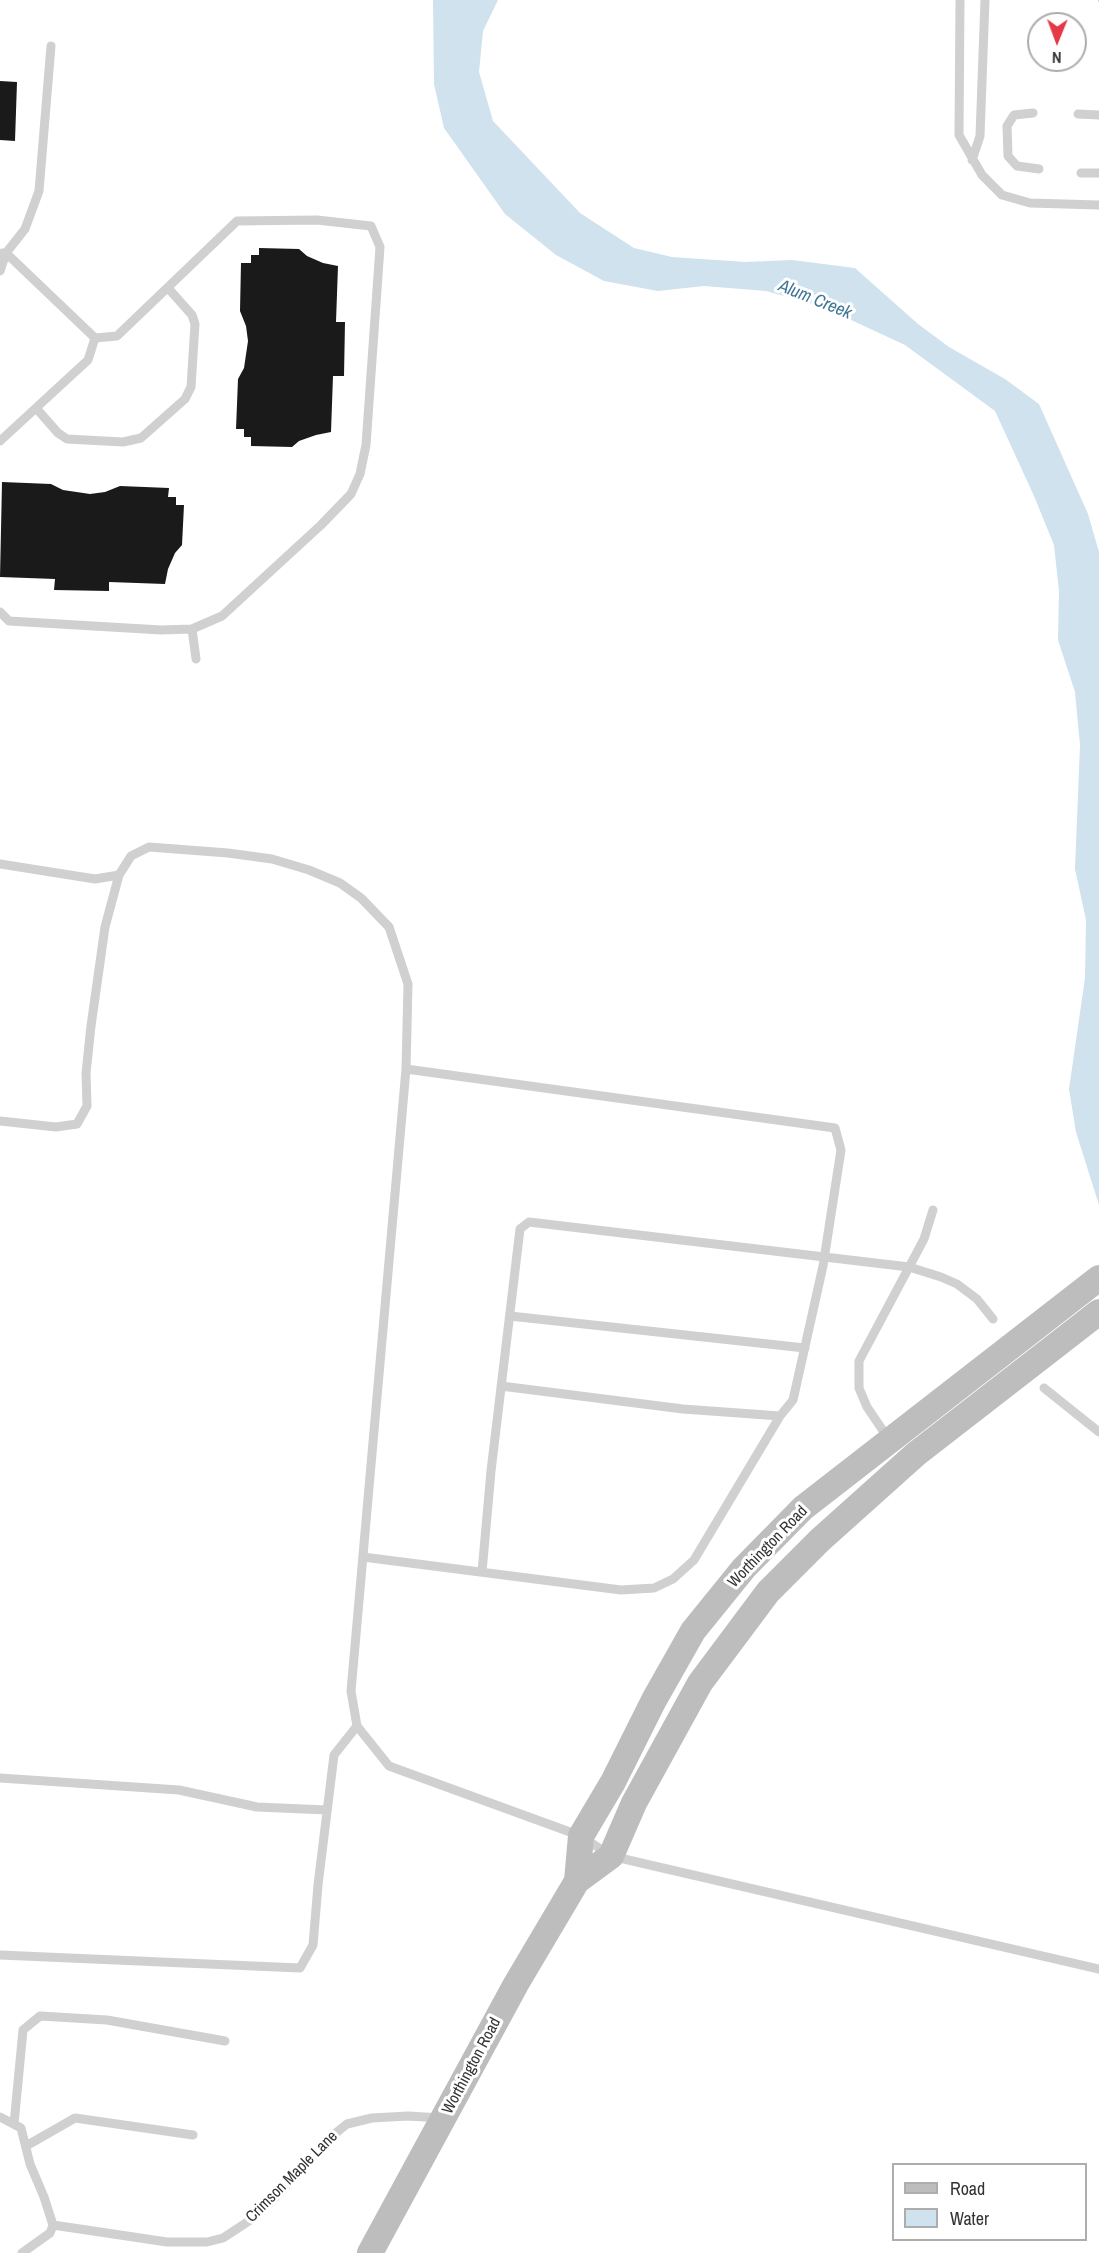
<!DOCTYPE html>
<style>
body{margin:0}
#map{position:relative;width:1099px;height:2253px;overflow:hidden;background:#fff;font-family:"Archivo Narrow",sans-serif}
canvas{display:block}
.legend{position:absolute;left:892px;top:2163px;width:195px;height:78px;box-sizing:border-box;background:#fff;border:2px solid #adadad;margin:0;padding:8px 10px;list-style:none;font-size:18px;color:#333}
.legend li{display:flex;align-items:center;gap:12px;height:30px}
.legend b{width:30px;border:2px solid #adadad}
.north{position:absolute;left:1027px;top:12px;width:60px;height:60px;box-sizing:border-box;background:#fff;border:2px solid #adadad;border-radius:50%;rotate:181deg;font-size:16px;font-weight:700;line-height:24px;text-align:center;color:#333}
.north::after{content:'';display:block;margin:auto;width:21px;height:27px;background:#e63946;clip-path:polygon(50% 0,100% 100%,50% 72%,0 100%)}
</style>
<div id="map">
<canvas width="1099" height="2253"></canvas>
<ul class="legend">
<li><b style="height:8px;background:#bdbdbd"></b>Road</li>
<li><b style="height:16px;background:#cfe2ee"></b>Water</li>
</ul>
<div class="north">N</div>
</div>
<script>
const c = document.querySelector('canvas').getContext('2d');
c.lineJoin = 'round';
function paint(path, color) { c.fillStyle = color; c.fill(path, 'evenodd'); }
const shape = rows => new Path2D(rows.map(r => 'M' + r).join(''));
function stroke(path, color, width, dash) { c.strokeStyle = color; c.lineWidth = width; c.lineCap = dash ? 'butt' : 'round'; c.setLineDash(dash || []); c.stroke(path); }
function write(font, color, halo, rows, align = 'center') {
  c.font = font + ' "Archivo Narrow",sans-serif'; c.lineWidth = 6; c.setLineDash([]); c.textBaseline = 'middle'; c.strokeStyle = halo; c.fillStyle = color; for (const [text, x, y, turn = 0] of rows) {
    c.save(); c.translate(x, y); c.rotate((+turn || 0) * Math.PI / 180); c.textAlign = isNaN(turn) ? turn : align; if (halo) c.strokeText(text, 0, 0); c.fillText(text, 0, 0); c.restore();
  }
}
const water = shape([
 [433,0,498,0,483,31,479,72,493,121,580,213,634,248,672,257,745,262,792,260,855,268,918,324,949,347,1005,379,1039,404,1088,514,1099,552,1099,1205,1076,1132,1069,1089,1085,978,1086,920,1075,869,1080,745,1075,692,1058,640,1059,591,1054,545,1034,496,995,411,905,345,823,307,766,291,704,286,658,291,604,281,556,255,505,214,444,128,434,84]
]);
const building = shape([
 [0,81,17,82,15,141,0,140],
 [259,248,299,249,307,256,323,263,338,266,336,322,345,322,344,376,333,376,331,432,316,435,299,441,292,447,251,446,251,437,244,437,244,429,236,429,238,379,244,368,248,341,246,326,240,311,241,263,251,263,251,255,259,255],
 [2,482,51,484,63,490,90,494,105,492,120,486,169,488,168,497,176,497,176,505,184,505,182,545,175,553,168,569,165,584,109,582,109,591,54,590,55,579,0,577]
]);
const path = shape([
 [1098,0,1099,0]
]);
const lane = shape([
 [960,0,959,135,982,175,1002,195,1030,203,1099,205],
 [1033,113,1014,115,1007,126,1008,156,1017,166,1039,169],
 [1078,114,1099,115],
 [972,160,980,136,985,0],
 [1081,173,1099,173],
 [2,253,6,253,95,338],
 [0,271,6,253,25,229,39,191,51,46],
 [36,408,58,433,67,439,123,442,141,438,185,399,191,387,195,324,192,315,168,288],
 [0,441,88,360,95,338,117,336,237,221,317,220,371,226,380,247,366,445,360,474,351,494,321,525,222,616,192,629,161,630,9,621,0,612],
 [192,629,196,659],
 [0,864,95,879,119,875],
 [0,1121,56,1127,77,1124,87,1106,86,1073,91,1026,105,927,119,875,131,856,149,847,228,853,272,859,309,870,340,883,361,898,389,927,408,984,406,1069,351,1691,357,1726,389,1766,581,1836,611,1856,1099,1969],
 [510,1316,805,1348],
 [501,1386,683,1409,780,1416],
 [1044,1388,1099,1432],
 [888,1438,867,1407,859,1388,859,1361,924,1239,933,1210],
 [363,1557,621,1590,654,1588,673,1579,694,1560,780,1416,793,1400,823,1266,841,1150,835,1128,406,1069],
 [482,1572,491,1471,520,1229,529,1222,909,1267,941,1277,957,1284,977,1299,993,1319],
 [0,1778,179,1790,257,1807,327,1810],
 [0,1955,300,1968,313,1945,318,1885,334,1755,357,1726],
 [0,2117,21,2128,30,2164,44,2197,53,2225],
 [14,2124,23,2030,40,2016,107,2020,225,2041],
 [26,2146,75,2118,193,2135],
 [53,2225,167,2242,207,2242,223,2238,255,2217,279,2194,332,2136,347,2124,372,2118,408,2116,441,2118],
 [22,2253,50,2233,53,2225]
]);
const secondary = shape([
 [577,1881,581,1836,613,1782,654,1700,693,1631,744,1568,803,1508,1099,1278],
 [370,2253,516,1984,577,1881,611,1856,634,1803,700,1683,768,1592,820,1540,916,1454,1099,1312]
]);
const streetNames = [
 ["Worthington Road",768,1547,-46],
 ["Worthington Road",472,2066,-62],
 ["Crimson Maple Lane",292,2177,-45]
];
const waterNames = [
 ["Alum Creek",815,300,22]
];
paint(water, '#cfe2ee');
paint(building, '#1a1a1a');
stroke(path, '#cdcdcd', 3, [3, 3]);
stroke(lane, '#d0d0d0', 9);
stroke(secondary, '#bdbdbd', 26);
write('16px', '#333', '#fff', streetNames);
write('italic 18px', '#3f7597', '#fff', waterNames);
</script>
